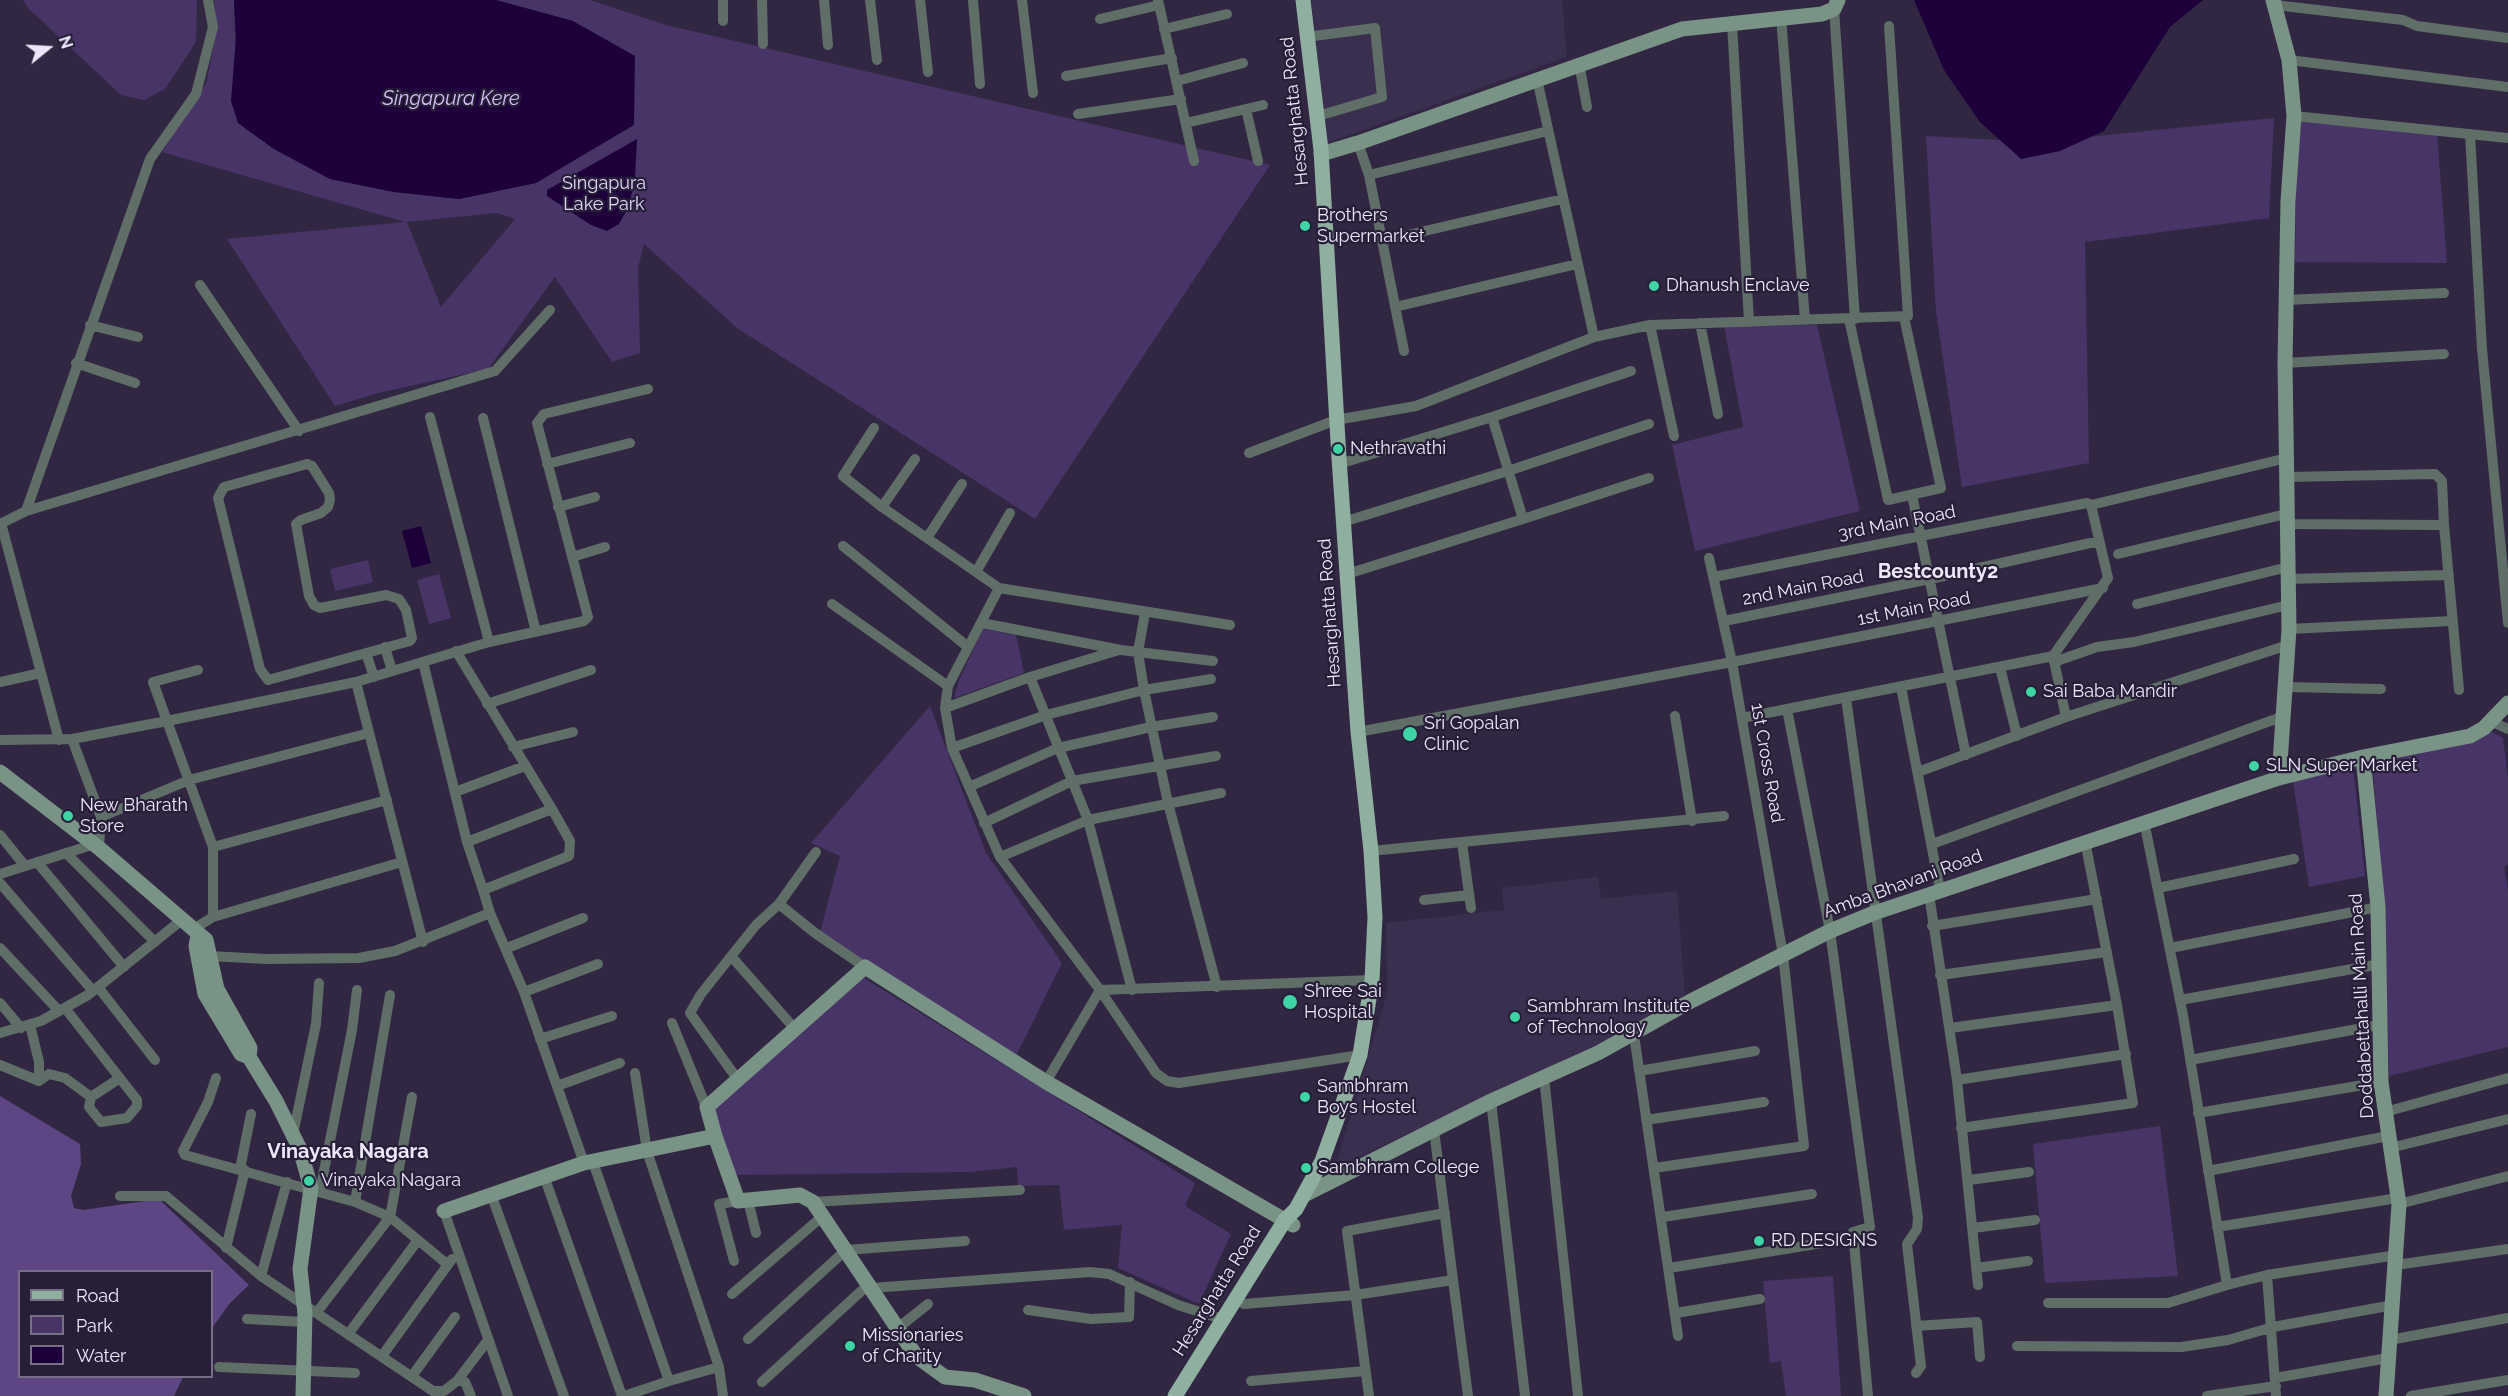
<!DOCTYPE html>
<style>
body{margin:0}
#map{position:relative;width:2508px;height:1396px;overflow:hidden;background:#312742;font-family:Raleway,sans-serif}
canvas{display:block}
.legend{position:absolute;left:18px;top:1270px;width:195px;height:108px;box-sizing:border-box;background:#271e37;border:2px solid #766f85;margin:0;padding:8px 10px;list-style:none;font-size:18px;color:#ede8f9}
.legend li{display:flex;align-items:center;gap:12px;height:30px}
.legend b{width:30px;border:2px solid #766f85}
.north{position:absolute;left:18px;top:18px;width:60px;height:60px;-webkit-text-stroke:4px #271e37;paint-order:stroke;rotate:72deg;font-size:16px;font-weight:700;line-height:24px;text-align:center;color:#ede8f9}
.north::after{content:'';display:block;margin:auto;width:21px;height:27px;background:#ede8f9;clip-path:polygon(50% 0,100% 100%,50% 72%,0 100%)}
</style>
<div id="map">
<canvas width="2508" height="1396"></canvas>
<ul class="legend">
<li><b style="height:8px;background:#8fafa0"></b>Road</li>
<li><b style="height:16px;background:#483466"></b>Park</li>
<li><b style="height:16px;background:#1d003a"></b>Water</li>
</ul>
<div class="north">N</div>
</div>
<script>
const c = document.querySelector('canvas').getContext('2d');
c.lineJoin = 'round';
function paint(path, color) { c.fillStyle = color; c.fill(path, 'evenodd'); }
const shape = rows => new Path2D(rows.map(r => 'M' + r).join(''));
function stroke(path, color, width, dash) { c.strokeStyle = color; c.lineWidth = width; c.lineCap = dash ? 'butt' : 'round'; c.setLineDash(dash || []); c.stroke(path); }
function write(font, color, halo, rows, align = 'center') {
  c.font = font + ' Raleway,sans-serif'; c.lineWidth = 4.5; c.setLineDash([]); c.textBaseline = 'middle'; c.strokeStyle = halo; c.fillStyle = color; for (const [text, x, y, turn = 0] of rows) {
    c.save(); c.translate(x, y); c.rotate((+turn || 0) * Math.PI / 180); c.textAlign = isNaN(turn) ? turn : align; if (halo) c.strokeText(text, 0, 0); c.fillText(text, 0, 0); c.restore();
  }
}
const built = shape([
 [1311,0,1562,0,1567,57,1327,143],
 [1598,877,1601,899,1677,891,1685,996,1613,1038,1335,1168,1387,994,1386,923,1504,910,1502,888]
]);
const green = shape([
 [23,0,197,0,196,42,165,89,144,100,121,95,28,8],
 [214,0,234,0,238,123,274,149,330,179,394,192,459,199,536,183,573,21,496,0,590,0,666,25,1270,165,1035,519,737,328,644,244,638,268,640,353,612,362,555,277,488,369,378,393,335,406,227,239,405,222,162,152,206,84,217,29],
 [497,213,515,219,441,307,407,222],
 [2274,118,2269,218,2085,242,2089,463,1962,487,1936,312,1926,136,2039,142],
 [2297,119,2437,134,2447,263,2295,262],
 [1817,325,1860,511,1695,551,1672,445,1743,427,1724,326],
 [368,560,373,582,335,591,330,569],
 [439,574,451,618,429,624,417,580],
 [983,629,1016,635,1024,673,954,698,959,680],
 [930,706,986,853,1062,963,1015,1058,820,933,840,856,811,843],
 [2492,732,2503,738,2508,778,2508,864,2504,867,2508,890,2508,1047,2389,1076,2384,902,2372,761,2465,744],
 [2353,767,2365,876,2309,887,2293,781],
 [864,978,1195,1183,1185,1206,1231,1234,1199,1304,1118,1268,1122,1225,1064,1230,1059,1185,1018,1186,1017,1167,970,1172,736,1175,711,1109],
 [2160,1126,2178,1276,2045,1283,2033,1144],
 [1833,1276,1841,1396,1786,1396,1781,1361,1770,1363,1763,1281]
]);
const forest = shape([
 [0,1096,80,1144,81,1164,71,1196,74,1208,83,1210,159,1199,249,1285,230,1303,212,1328,212,1272,20,1272,20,1376,183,1377,174,1396,0,1396]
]);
const water = shape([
 [234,0,496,0,573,21,635,56,634,125,536,183,459,199,394,192,330,179,274,149,238,123,231,101,236,37],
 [1914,0,2203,0,2170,27,2104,131,2060,151,2021,159,1980,122,1944,70],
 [637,139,635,178,629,206,619,224,607,231,591,225,547,196,547,190],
 [421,526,431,563,412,568,402,531]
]);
const street = shape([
 [723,0,723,21],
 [762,0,763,44],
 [824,0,828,45],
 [870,0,877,60],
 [920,0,928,72],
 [973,0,980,84],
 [1022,0,1033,93],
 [1158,0,1194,161],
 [2275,5,2403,20,2417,26,2508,38],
 [1834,9,1855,319],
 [1781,17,1805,320],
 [1100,19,1159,5],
 [1732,23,1749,322],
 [1164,29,1227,14],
 [1306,37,1375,28,1382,97,1318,116],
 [2289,60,2508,87],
 [1579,63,1587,107],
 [1066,76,1172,58],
 [1177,81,1243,63],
 [1246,109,1258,161],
 [1078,114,1181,99],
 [2294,116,2508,138],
 [1186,123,1263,105],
 [2470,134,2482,349,2508,623],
 [1358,143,1369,175],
 [1382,241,1562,199],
 [200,285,299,431],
 [2286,300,2444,293],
 [1395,307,1577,264],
 [1849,319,1888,500,1941,488,1904,317],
 [1700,323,1718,414],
 [90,325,138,337],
 [1650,325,1674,436],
 [1594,337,1650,325,1908,316,1889,26],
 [1404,351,1369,175,1548,131],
 [76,363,135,383],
 [2285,363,2444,354],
 [430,417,489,642],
 [1492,417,1631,371],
 [483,418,536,632],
 [874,428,843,476,882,507,999,588,1230,625],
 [1249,453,1336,420,1416,406,1594,337,1537,79],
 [307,464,312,466,329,493,330,500,328,507,321,513,301,520,296,524,309,596,314,605,320,608,386,595,399,599,406,610,412,638,410,641,268,680,260,669,218,498,224,487,307,464],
 [547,464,630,443],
 [1339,464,1492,417,1523,519,1347,574],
 [2288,477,2435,474,2442,481,2444,525],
 [1912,495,1966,755],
 [2091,505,2287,458],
 [558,507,595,497],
 [882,507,915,459],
 [26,511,150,159,196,94,213,27,208,0],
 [1523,519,1649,478],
 [1343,522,1508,471,1649,424],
 [1,523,59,740],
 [0,524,26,511,495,371,550,310],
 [2286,524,2444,525,2459,690],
 [927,538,962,484],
 [843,546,968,647],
 [2118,554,2286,514],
 [572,557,605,547],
 [976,572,1010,513],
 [1714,577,2087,503,2091,505,2108,578,2053,656,2066,717],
 [2288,579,2449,575],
 [999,588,948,686,945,708,952,748,1000,857,1100,990,1372,980],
 [832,604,948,686],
 [2137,604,2288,567],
 [1145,613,1138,652,1144,690,1168,803,1217,987],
 [1724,621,1930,579,2099,541],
 [982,623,1121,650,1213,661],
 [2289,629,2452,621],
 [385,647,392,671],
 [366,653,374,677],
 [423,662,467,842,483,890],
 [2054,662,2097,647,2134,642,2288,605],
 [2000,667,2017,736],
 [1030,677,1119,650],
 [0,682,41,673],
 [356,682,423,942],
 [1901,687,1940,890],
 [2287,687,2381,689],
 [1846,698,1918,1218,1917,1229,1907,1244,1921,1366,1916,1373],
 [487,704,591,670],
 [945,708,1030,677,1088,820,1132,990],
 [1787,709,1830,931,1870,1227,1853,1232,1868,1396],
 [1675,716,1692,821],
 [1742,718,2053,656],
 [2490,721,2508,729],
 [1358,732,1732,662,2103,588],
 [72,739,167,721,153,682,198,670],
 [0,740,72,739,101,817,99,848],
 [513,747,573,732],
 [952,748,1046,715,1144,690,1211,679],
 [1918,772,2066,717,2288,645],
 [971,786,1058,748,1151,727,1213,717],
 [455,792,525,766],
 [101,817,189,780,369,733],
 [2144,821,2183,1015,2227,1285,2267,1275,2397,1255],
 [984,823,1072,781,1216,756],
 [0,835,25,866],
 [467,842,552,809],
 [1462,843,1471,908],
 [1932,844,2284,716],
 [213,847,387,800],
 [1371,851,1724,816],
 [66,853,155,942],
 [1000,857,1088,820,1221,793],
 [37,862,124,967],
 [0,874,95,844],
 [0,883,93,991],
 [2158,888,2294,859],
 [1929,894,1957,1080,1978,1285],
 [1424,900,1469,895],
 [779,904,816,852],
 [490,913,524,992,584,1163],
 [213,917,402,862],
 [1932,926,2097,899],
 [195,928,213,917,213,847,167,721,356,682,489,642,584,621,588,617,537,423,544,414,648,389],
 [0,948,59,1011],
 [507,948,583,918],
 [2170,948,2378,907],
 [209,956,267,959,359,958,395,951,490,913,483,890,569,856,570,841,552,809,456,651],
 [731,956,795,1029],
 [1940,975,2107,952],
 [98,987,155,1060],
 [524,992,598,964],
 [2180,1000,2380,964],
 [0,1003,21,1028],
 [672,1023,707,1109],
 [30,1025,39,1062,39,1081],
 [1950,1028,2117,1005],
 [0,1033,41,1021,88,995,183,919],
 [1634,1035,1678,1336],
 [540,1039,612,1016],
 [2190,1060,2379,1025],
 [0,1065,39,1081,49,1074,65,1078,91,1097,89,1107,101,1122,127,1118,137,1106,137,1100,65,1008],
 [1639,1071,1755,1051],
 [635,1073,647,1151,719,1367,723,1396],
 [1544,1077,1578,1396],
 [216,1078,208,1102,183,1151,185,1155,355,1202,390,1217,447,1264],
 [738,1080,690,1013,701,994,756,925,779,904,815,933,865,967],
 [1957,1080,2126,1054],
 [1046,1082,1100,990,1156,1073,1167,1081,1179,1083,1360,1055],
 [557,1086,620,1063],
 [91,1097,120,1078],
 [1491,1101,1525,1396],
 [2385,1112,2508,1078],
 [2198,1113,2381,1082],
 [1646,1120,1764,1102],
 [1961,1128,2133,1103,2117,1005,2085,841],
 [1434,1130,1453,1280],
 [293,1134,316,1024,319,983],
 [2390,1148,2508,1119],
 [593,1162,669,1381,719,1367],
 [1654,1168,1804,1146,1783,955,1732,662,1709,558],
 [240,1169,251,1114],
 [2208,1171,2388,1136],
 [544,1176,622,1396],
 [1969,1180,2029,1172],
 [287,1182,261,1276,433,1391,444,1391,457,1381,462,1381,465,1382,471,1396],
 [320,1191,352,1030,357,990],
 [491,1194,564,1396],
 [120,1196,166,1196,261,1276],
 [748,1200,756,1233],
 [355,1202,390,995],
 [813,1202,1020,1190],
 [2399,1204,2508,1176],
 [444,1211,508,1396],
 [1663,1217,1812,1194],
 [2217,1227,2398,1198],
 [1973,1228,2035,1220],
 [226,1248,245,1170],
 [734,1261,719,1204,738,1201],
 [2396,1265,2508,1249],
 [1669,1268,1822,1243],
 [1976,1268,2028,1261],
 [2267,1275,2276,1396],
 [872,1288,1090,1272,1109,1274,1178,1305,1222,1319],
 [732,1294,824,1215],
 [1236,1298,1244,1304,1355,1295,1453,1280,1468,1396],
 [2048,1303,2168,1303,2227,1285],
 [1028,1310,1091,1319,1129,1317,1130,1282],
 [317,1312,390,1217,412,1097],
 [1676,1313,1760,1299],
 [247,1319,305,1322],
 [1916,1326,1977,1322,1980,1357],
 [898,1328,928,1304],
 [349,1333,418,1240],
 [748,1339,846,1250,965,1241],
 [2390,1340,2508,1318],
 [2017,1346,2181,1347,2228,1340,2273,1327,2393,1305],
 [382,1356,452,1259],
 [219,1367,355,1373],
 [412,1376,455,1317],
 [2275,1378,2388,1358],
 [457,1381,488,1340],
 [1251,1381,1365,1371],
 [762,1382,869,1284],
 [624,1396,669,1381],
 [1369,1396,1347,1231,1445,1213],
 [2207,1396,2276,1386],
 [2411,1396,2508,1380]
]);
const secondary = shape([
 [2273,0,2289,60,2294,116,2288,201,2285,363,2289,629,2279,778],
 [1321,154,1358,143,1682,29,1822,14,1834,9,1838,0],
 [2363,757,2378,907,2381,1082,2399,1204,2386,1396],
 [0,772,99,848,206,940,217,989,250,1048,249,1057],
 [198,936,196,946,205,994,241,1054,249,1057,276,1101,300,1149,311,1188,300,1269,305,1314,303,1396],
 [715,1136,707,1107,865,967,1046,1082,1293,1225],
 [1306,1194,1491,1101,1598,1053,1691,1001,1830,931,1874,913,2279,778,2363,757,2470,736,2484,728,2508,703],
 [444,1211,584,1163,715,1136,738,1201,800,1195,813,1202,916,1356,945,1377,975,1380,1024,1396]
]);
const primary = shape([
 [1175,1396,1285,1220,1296,1209,1322,1161,1360,1055,1372,980,1375,917,1371,851,1358,732,1339,458,1321,150,1303,0]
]);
const markers = [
 [1305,226,6,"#3ed4a3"],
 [1654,286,6,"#3ed4a3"],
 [1338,449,6,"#3ed4a3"],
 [2031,692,6,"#3ed4a3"],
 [1410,734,8,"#3ed4a3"],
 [2254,766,6,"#3ed4a3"],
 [68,816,6,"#3ed4a3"],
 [1290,1002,8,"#3ed4a3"],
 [1515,1017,6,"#3ed4a3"],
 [1305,1097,6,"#3ed4a3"],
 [1306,1168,6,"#3ed4a3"],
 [309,1181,6,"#3ed4a3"],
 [1759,1241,6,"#3ed4a3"],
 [850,1346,6,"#3ed4a3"]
];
const streetNames = [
 ["Hesarghatta Road",1295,111,-96],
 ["3rd Main Road",1897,523,-11],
 ["2nd Main Road",1803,588,-11],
 ["1st Main Road",1914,609,-11],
 ["Hesarghatta Road",1330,613,-94],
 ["1st Cross Road",1767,763,80],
 ["Amba Bhavani Road",1903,884,-20],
 ["Doddabettahalli Main Road",2362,1006,-93],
 ["Hesarghatta Road",1217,1291,-58]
];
const parkNames = [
 ["Singapura",604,184],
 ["Lake Park",604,205]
];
const poiNames = [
 ["Brothers",1317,216],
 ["Supermarket",1317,237],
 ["Dhanush Enclave",1666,286],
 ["Nethravathi",1350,449],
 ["Sai Baba Mandir",2043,692],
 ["Sri Gopalan",1424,724],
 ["Clinic",1424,745],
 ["SLN Super Market",2266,766],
 ["New Bharath",80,806],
 ["Store",80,827],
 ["Shree Sai",1304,992],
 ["Hospital",1304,1013],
 ["Sambhram Institute",1527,1007],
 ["of Technology",1527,1028],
 ["Sambhram",1317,1087],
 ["Boys Hostel",1317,1108],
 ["Sambhram College",1318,1168],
 ["Vinayaka Nagara",321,1181],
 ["RD DESIGNS",1771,1241],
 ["Missionaries",862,1336],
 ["of Charity",862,1357]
];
const waterNames = [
 ["Singapura Kere",451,99]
];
const neighbourhoodNames = [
 ["Bestcounty2",1938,572],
 ["Vinayaka Nagara",348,1152]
];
paint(built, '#3b2f4f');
paint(green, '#483466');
paint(forest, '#5e4685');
paint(water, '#1d003a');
stroke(street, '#5f6e67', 10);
stroke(secondary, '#7a9387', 15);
stroke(primary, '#8fafa0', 15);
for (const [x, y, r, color] of markers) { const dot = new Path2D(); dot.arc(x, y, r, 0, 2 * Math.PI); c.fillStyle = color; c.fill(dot); stroke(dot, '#271e37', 2); }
write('18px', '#ede8f9', '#271e37', streetNames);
write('18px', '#e2d5fb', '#271e37', parkNames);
write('18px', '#ede8f9', '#271e37', poiNames, 'left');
write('italic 20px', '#d3bff8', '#271e37', waterNames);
write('bold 20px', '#ede8f9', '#271e37', neighbourhoodNames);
</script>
